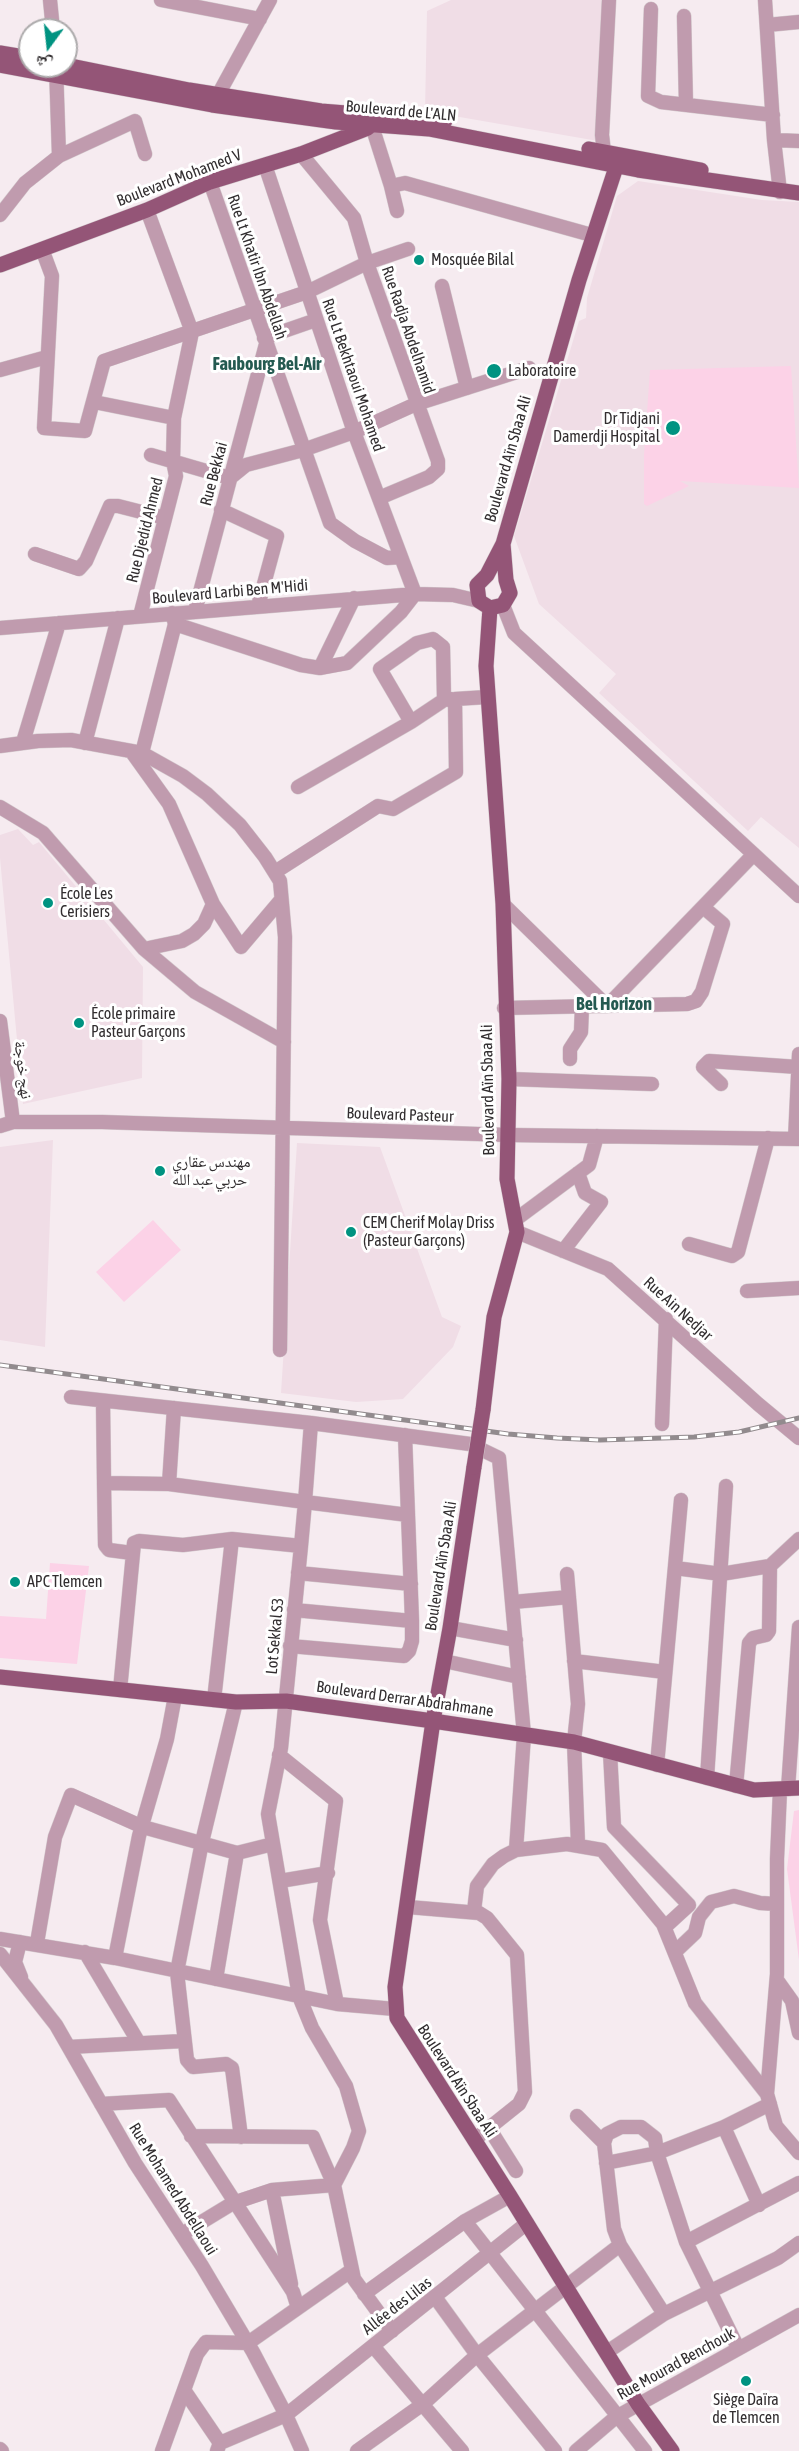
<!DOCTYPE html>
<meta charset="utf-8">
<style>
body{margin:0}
#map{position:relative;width:799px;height:2451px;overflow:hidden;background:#f6ebf0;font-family:"Asap Condensed","Noto Naskh Arabic",sans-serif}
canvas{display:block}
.north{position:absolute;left:18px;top:18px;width:60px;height:60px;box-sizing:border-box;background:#fff;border:2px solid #adabac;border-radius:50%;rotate:195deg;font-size:16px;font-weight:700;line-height:24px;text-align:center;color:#322e30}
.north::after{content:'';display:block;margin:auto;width:21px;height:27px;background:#009381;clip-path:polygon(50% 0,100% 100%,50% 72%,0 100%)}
</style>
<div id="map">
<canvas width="799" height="2451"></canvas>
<div class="north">ش</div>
</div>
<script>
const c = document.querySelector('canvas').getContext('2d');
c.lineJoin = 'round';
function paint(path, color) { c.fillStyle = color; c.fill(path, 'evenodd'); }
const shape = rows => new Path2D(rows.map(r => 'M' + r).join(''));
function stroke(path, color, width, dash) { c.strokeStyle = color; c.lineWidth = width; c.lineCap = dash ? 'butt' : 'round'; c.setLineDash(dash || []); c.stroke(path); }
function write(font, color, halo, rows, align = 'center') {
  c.font = font + ' "Asap Condensed","Noto Naskh Arabic",sans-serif'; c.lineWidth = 6; c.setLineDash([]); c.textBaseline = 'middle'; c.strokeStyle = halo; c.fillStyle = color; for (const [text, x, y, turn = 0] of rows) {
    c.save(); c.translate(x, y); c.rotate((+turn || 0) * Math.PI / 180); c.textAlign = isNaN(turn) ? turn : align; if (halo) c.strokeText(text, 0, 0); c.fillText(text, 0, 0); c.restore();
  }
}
const built = shape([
 [451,0,604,0,598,141,425,111,427,11],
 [638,181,762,200,799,202,799,848,761,817,748,831,599,693,616,674,539,604,514,536,579,321,586,318,587,298,617,196],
 [18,829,33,845,39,842,143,967,142,1078,23,1104,0,858,0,835],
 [53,1140,45,1347,0,1340,0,1147],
 [297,1143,380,1147,442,1317,461,1326,453,1347,403,1399,356,1402,281,1393]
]);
const green = shape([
 [791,366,799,488,680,481,689,486,647,506,644,504,644,455,650,370],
 [153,1220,181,1250,124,1302,96,1272],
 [50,1563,89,1566,77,1664,0,1658,0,1616,46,1619],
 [799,1810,799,1960,787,1869,794,1811]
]);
const minor = shape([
 [50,0,53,30],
 [161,0,260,19],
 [765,0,774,140],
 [651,9,648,96,661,102,773,115],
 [684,16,686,105],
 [767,25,799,22],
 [56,66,59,156,135,121,145,154],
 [218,95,270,0],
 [372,126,391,186],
 [604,152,602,135,609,0],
 [301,154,354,218,367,263,438,461,438,469,429,477,379,498],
 [265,165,354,432,415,594],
 [210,182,330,523,355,541,387,558,401,557],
 [780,192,774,140,799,141],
 [397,211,391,186,405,183,588,234],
 [0,215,25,183,59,156],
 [42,249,52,276,44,428,85,431,104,361,307,292,367,263,408,249],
 [442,286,467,388],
 [264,338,316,320],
 [0,370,47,357],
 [94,402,174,418],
 [151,455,230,478,246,465,303,450,354,432,416,404,529,368],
 [221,510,277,536,258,606],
 [35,554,79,569,86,561,110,506,118,506,165,518],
 [503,605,514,633,799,896],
 [195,611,266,344],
 [172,613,175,624,301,665,320,668,354,598],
 [140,616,176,476,173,461,174,418,192,332,147,210],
 [0,628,415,594,453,595,479,601],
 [320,668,347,663,401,612,415,594],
 [411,722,380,669,417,643,433,639,443,647,444,700],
 [23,742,59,623],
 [85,743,118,618],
 [0,746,38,741,71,740,142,753,183,776,207,794,240,825,265,857,280,881,285,937,280,1350],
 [131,751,169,804,213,904,204,924,194,934,182,941,144,949],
 [142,753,175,624],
 [298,787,411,722,444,700,451,699],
 [0,807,43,833,144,949,195,992,284,1042],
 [275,872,378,806,393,809,456,772,455,699,487,697],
 [213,904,241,947,280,901],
 [503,904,607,1006,753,855],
 [504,1008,687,1004,696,1001,702,992,723,924,703,907],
 [0,1021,13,1122],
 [570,1059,570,1049,581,1032,582,1006],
 [509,1079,652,1084],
 [721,1084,703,1067,709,1061,798,1067],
 [0,1126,13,1122,102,1122,509,1135,799,1139],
 [795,1139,799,1054],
 [515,1220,589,1165,597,1136],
 [517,1232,608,1269,758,1404,799,1438],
 [689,1244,732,1256,738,1252,768,1138],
 [563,1251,601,1202,585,1193,578,1173],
 [747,1291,799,1288],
 [71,1397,311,1423,470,1444,499,1458,524,1735,516,1850],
 [103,1401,104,1483,169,1484],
 [174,1408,169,1484,305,1502,301,1546],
 [311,1423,305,1502,408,1515],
 [662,1424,666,1319],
 [405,1435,412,1621],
 [104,1483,105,1545,109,1550,132,1553],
 [675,1568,721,1574,770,1566,799,1539],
 [298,1573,411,1584],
 [567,1574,578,1704,574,1742,578,1844],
 [513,1602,569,1597],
 [450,1628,516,1640],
 [290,1646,404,1656,409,1651,412,1641,412,1621,294,1610],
 [444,1661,519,1677],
 [574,1661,665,1672],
 [120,1690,134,1543,139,1541,183,1545,232,1539],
 [214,1700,232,1539,301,1546,281,1748,268,1814,299,1996,312,2028,346,2086,359,2131,353,2148,334,2185,354,2279,392,2331],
 [236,1702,202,1842,177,1972,187,2060,193,2067,226,2064,232,2068,241,2137],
 [610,1752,614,1827,689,1905,665,1927],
 [279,1755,336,1801,320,1920,337,2004],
 [657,1765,681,1500],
 [707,1778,726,1486],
 [736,1786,749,1643,753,1638,766,1635,769,1631,770,1566],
 [788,1789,799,1627],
 [780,1790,777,1859,777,1974,767,2094,776,2126,799,2153],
 [280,1881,328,1873],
 [408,1907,479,1913,487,1918,517,1955,525,2092,519,2104,474,2140],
 [474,1911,477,1886,493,1864,504,1856,516,1850,567,1844,602,1850,663,1924,695,2003,767,2094],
 [0,1939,115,1958,337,2004,395,2009],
 [20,1942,15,1962,21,1977],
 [37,1943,55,1837,71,1795,143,1827,237,1853],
 [676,1951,695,1933,699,1917,711,1902,734,1896,760,1903,777,1904],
 [85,1952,139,2043],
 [0,1954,56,2025,135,2163,202,2266,253,2352,286,2415,302,2451],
 [115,1958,139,1836,167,1739,175,1696],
 [216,1979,237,1853,273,1844],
 [777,1980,792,2001,799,2033],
 [69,2047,183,2041],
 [101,2104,169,2100,293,2292,298,2308],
 [577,2116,604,2143],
 [724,2127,759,2205],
 [489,2128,516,2171],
 [606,2163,657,2153,724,2127,770,2104],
 [272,2190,291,2284],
 [465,2221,645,2451],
 [182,2234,233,2203,272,2190,334,2185,313,2137,191,2136],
 [686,2242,799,2183],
 [364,2294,465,2221,510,2196],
 [435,2297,477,2355,555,2451],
 [664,2314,620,2245,614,2229,604,2143,607,2134,621,2127,641,2127,655,2138,657,2153,686,2242,738,2348],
 [373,2346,462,2451],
 [607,2352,664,2314,778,2258,799,2243],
 [184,2390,220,2443,217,2451],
 [220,2443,286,2415,527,2223],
 [0,2449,2,2451],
 [162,2451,197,2354,206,2342,248,2343,352,2270],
 [357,2451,423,2404,477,2355,620,2245],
 [576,2451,616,2417,799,2315]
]);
const major = shape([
 [0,53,30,58],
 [0,65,212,105,336,122,429,129,638,170,799,193],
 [66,65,189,90,321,111,445,121],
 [589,149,701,170],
 [0,265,147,210,210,182,301,154,368,128],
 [503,544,506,580,510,593,503,605,490,608,479,601,477,585,487,575,503,544,579,280,619,158],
 [483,1410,494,1317,517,1232,507,1179,509,1079,503,904,486,666,490,608],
 [474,1467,450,1628,433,1721,395,1987,397,2018,510,2196,638,2404,672,2451],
 [0,1677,236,1702,286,1701,433,1721,574,1742,754,1790,799,1788]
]);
const rail = shape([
 [0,1365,508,1434,557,1438,600,1440,694,1437,739,1432,799,1418]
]);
const majorBridge = shape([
 [474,1467,483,1410]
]);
const markers = [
 [419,260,6,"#009381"],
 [494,371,8,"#009381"],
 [673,428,8,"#009381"],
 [48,903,6,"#009381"],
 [79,1023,6,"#009381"],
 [160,1171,6,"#009381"],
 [351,1232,6,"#009381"],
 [15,1582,6,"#009381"],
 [746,2381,6,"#009381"]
];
const streetNames = [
 ["Boulevard de L'ALN",401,111,5],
 ["Boulevard Mohamed V",179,178,-21],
 ["Rue Lt Khatir Ibn Abdellah",257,267,71],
 ["Rue Radja Abdelhamid",408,330,71],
 ["Rue Lt Bekhtaoui Mohamed",353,375,71],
 ["Boulevard Aïn Sbaa Ali",508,459,-74],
 ["Rue Bekkai",214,474,-75],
 ["Rue Djedid Ahmed",145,530,-76],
 ["Boulevard Larbi Ben M'Hidi",230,592,-5],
 ["نهج خوجة",23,1070,83],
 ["Boulevard Aïn Sbaa Ali",488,1090,-91],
 ["Boulevard Pasteur",400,1115,2],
 ["Rue Ain Nedjar",678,1309,42],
 ["Boulevard Aïn Sbaa Ali",441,1566,-81],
 ["Lot Sekkal S3",275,1636,-85],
 ["Boulevard Derrar Abdrahmane",405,1699,8],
 ["Boulevard Aïn Sbaa Ali",457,2081,57],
 ["Rue Mohamed Abdellaoui",173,2189,58],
 ["Allée des Lilas",397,2306,-38],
 ["Rue Mourad Benchouk",676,2364,-29]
];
const poiNames = [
 ["Mosquée Bilal",431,260],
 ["Laboratoire",508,371],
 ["Dr Tidjani",660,419,"right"],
 ["Damerdji Hospital",660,437,"right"],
 ["École Les",60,894],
 ["Cerisiers",60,912],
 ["École primaire",91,1014],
 ["Pasteur Garçons",91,1032],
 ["مهندس عقاري",172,1162],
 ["حربي عبد الله",172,1180],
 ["CEM Cherif Molay Driss",363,1223],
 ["(Pasteur Garçons)",363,1241],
 ["APC Tlemcen",27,1582],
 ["Siège Daïra",746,2400,"center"],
 ["de Tlemcen",746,2418,"center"]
];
const neighbourhoodNames = [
 ["Faubourg Bel-Air",267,364],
 ["Bel Horizon",614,1004]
];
paint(built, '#f0dde6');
paint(green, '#fcd2e7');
stroke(minor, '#d3c9cd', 15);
stroke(major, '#d3c9cd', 16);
stroke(minor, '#c09bae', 14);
stroke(major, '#945577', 15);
stroke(rail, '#928b8e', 5);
stroke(rail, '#fff', 3, [9]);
stroke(majorBridge, '#d3c9cd', 16, []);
stroke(majorBridge, '#945577', 15);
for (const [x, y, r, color] of markers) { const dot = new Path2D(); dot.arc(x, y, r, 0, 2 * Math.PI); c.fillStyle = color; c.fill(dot); stroke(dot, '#fff', 2); }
write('16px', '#322e30', '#fff', streetNames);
write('16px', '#322e30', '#fff', poiNames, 'left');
write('bold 18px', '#245a51', '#fff', neighbourhoodNames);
</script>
